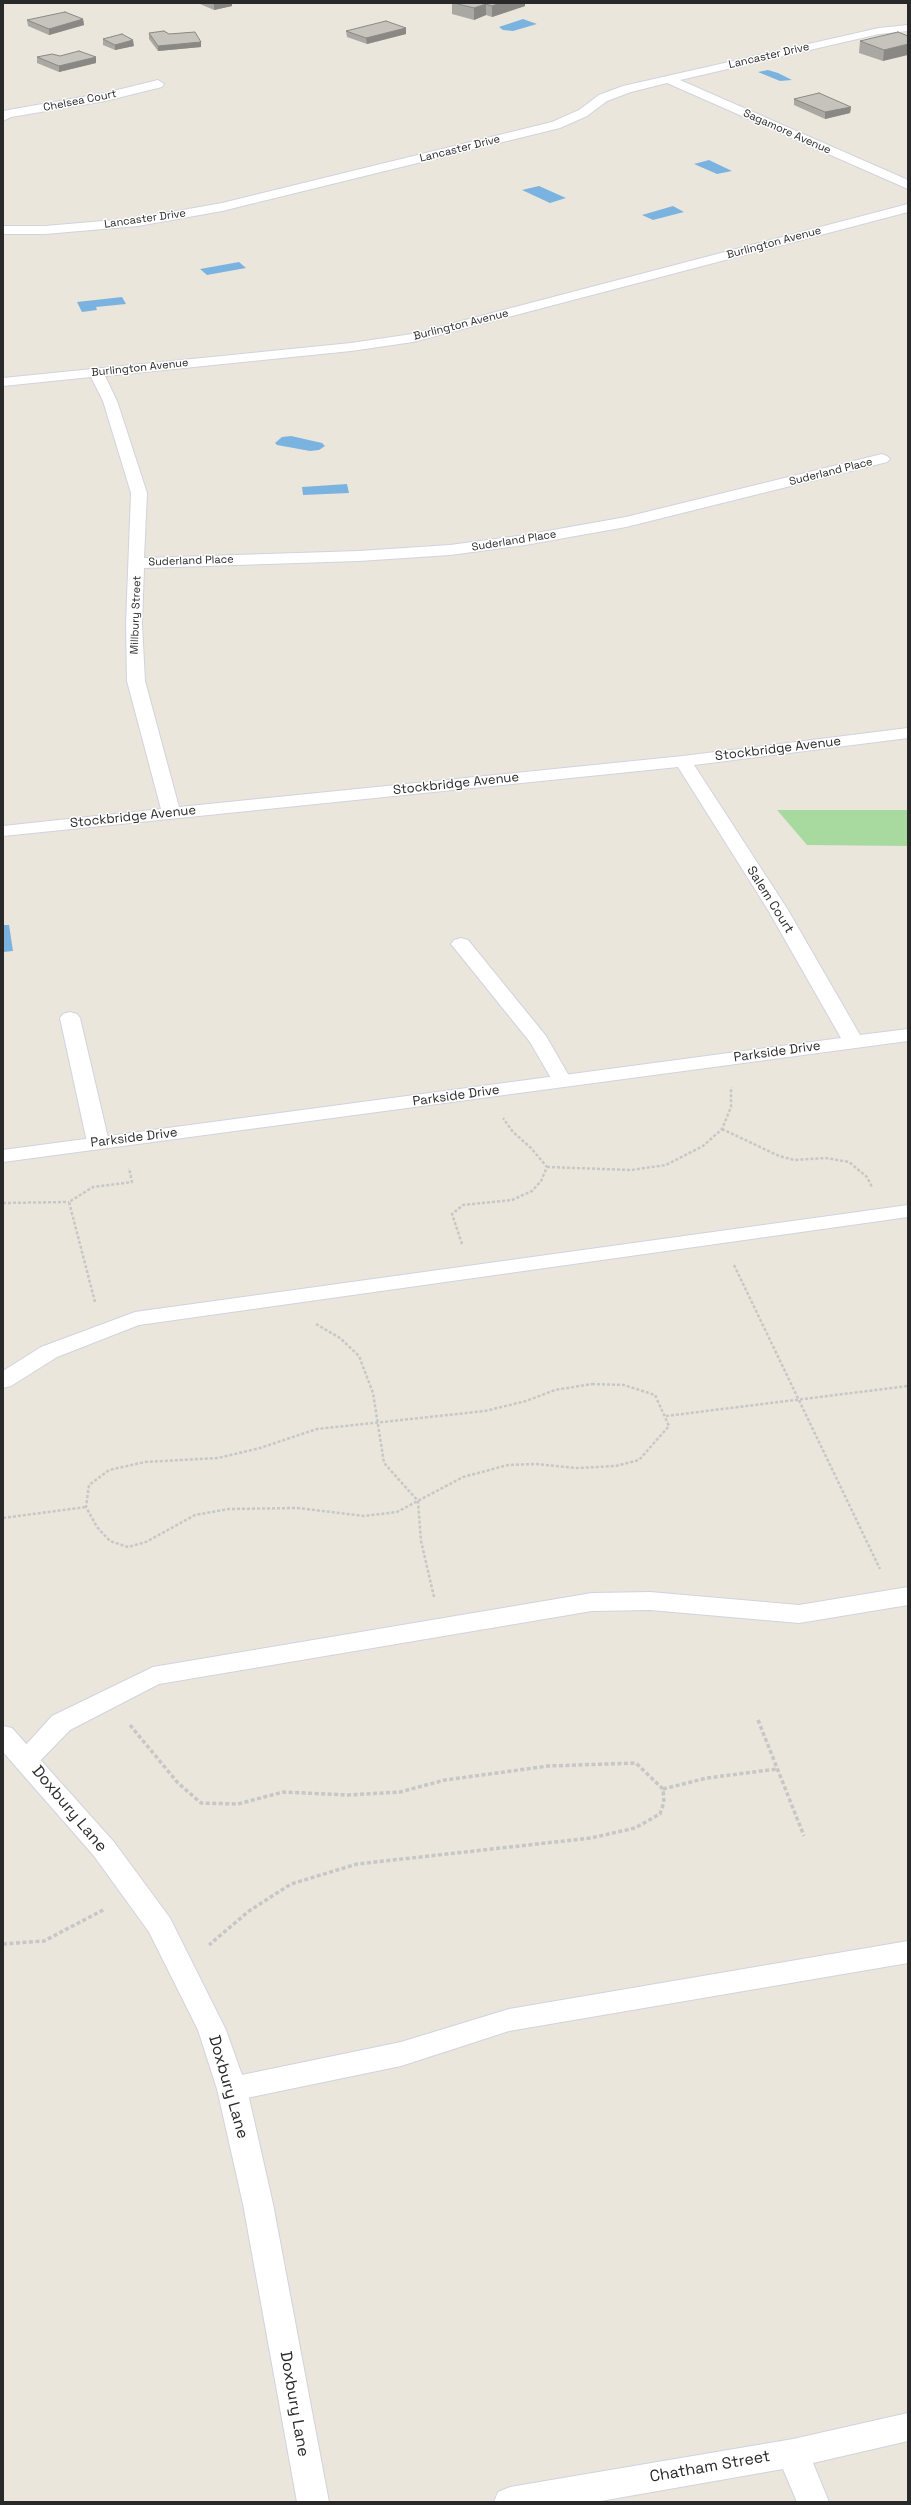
<!DOCTYPE html>
<style>
body{margin:0}
#map{position:relative;width:911px;height:2505px;overflow:hidden;background:#eae6dc;font-family:"Space Grotesk",sans-serif}
canvas{display:block}
.frame{position:absolute;inset:0;border:4px solid #292929;pointer-events:none}
</style>
<div id="map">
<canvas width="911" height="2505"></canvas>
<div class="frame"></div>
</div>
<script>
const c = document.querySelector('canvas').getContext('2d');
c.lineJoin = 'round';
function paint(path, color) { c.fillStyle = color; c.fill(path, 'evenodd'); }
const shape = rows => new Path2D(rows.map(r => 'M' + r).join(''));
function stroke(path, color, width, dash) { c.strokeStyle = color; c.lineWidth = width; c.lineCap = dash ? 'butt' : 'round'; c.setLineDash(dash || []); c.stroke(path); }
function write(font, color, halo, rows, align = 'center') {
  c.font = font + ' "Space Grotesk",sans-serif'; c.lineWidth = 3; c.setLineDash([]); c.textBaseline = 'middle'; c.strokeStyle = halo; c.fillStyle = color; for (const [text, x, y, turn = 0] of rows) {
    c.save(); c.translate(x, y); c.rotate((+turn || 0) * Math.PI / 180); c.textAlign = isNaN(turn) ? turn : align; if (halo) c.strokeText(text, 0, 0); c.fillText(text, 0, 0); c.restore();
  }
}
const green = shape([
 [777,810,908,810,908,846,807,845]
]);
const water = shape([
 [523,19,537,24,513,31,503,30,499,27],
 [768,70,778,73,792,80,780,81,758,72],
 [709,160,732,171,717,174,694,164],
 [539,186,566,198,550,203,522,190],
 [673,206,684,212,653,220,642,215],
 [239,262,246,268,207,275,200,269],
 [122,297,126,304,96,307,97,310,82,312,77,302],
 [291,436,322,443,325,446,319,450,310,451,277,445,275,443,282,437],
 [347,484,349,493,303,495,302,487],
 [3,925,9,925,13,951,3,952]
]);
const pathFar1 = shape([
 [722,1129,779,1156,794,1160,826,1158,849,1162,867,1177,872,1187],
 [547,1167,631,1170,666,1165,703,1146,722,1129,731,1107,731,1087],
 [3,1203,69,1202],
 [462,1244,452,1214,463,1205,512,1200,532,1191,541,1181,547,1167,531,1148,513,1132,503,1118],
 [734,1265,880,1569],
 [95,1302,69,1202,93,1187,132,1182,129,1168],
 [316,1324,340,1338,359,1356,373,1393,384,1463,418,1501,421,1541,434,1597],
 [592,1384,624,1385,655,1395,669,1426,639,1460,616,1466,577,1468,536,1464,508,1465,463,1477,397,1512,364,1516,298,1508,229,1509,195,1515,146,1542,128,1547,110,1541,97,1527,86,1507,89,1485,109,1470,145,1462,218,1458,260,1448,317,1429,485,1411,526,1401,555,1390,592,1384],
 [666,1416,908,1386],
 [3,1518,86,1507]
]);
const path = shape([
 [758,1720,804,1836],
 [130,1725,178,1783,201,1803,238,1804,283,1792,348,1795,400,1792,445,1780,548,1766,636,1763,663,1789,664,1802,660,1814,635,1828,591,1838,357,1864,291,1884,249,1911,209,1945],
 [663,1789,707,1778,777,1769],
 [3,1944,44,1941,105,1909]
]);
const service = shape([
 [461,938,468,940,546,1036,572,1081,569,1085,562,1087,555,1085,530,1042,451,944,454,940,461,938],
 [70,1012,77,1014,80,1018,109,1142,105,1146,98,1148,91,1146,87,1142,60,1018,63,1014,70,1012],
 [908,1205,908,1217,139,1325,57,1357,11,1386,3,1388,3,1371,41,1347,135,1312,908,1205],
 [908,1587,908,1605,799,1623,650,1610,592,1611,159,1684,70,1730,35,1766,26,1769,17,1766,13,1759,52,1716,153,1667,592,1593,650,1592,799,1605,908,1587],
 [908,1941,908,1963,509,2031,401,2066,232,2101,222,2097,217,2089,222,2081,232,2077,401,2042,509,2009,908,1941]
]);
const minor = shape([
 [908,25,908,31,879,34,680,80,908,180,908,189,667,83,631,92,607,101,587,116,560,128,222,211,138,226,45,234,3,234,3,226,45,226,138,218,222,203,552,122,579,110,599,95,623,86,879,28,908,25],
 [158,80,164,84,162,87,105,101,11,117,3,121,3,111,105,93,158,80],
 [908,204,908,212,413,342,351,351,105,376,117,401,147,493,144,558,359,551,450,545,525,535,626,517,882,454,887,456,890,459,887,462,626,527,525,545,450,555,359,561,144,568,142,624,145,681,179,807,683,756,908,728,908,738,694,765,788,910,860,1035,908,1029,908,1041,3,1162,3,1150,841,1038,768,910,678,767,3,836,3,826,161,809,127,681,126,624,131,493,103,401,91,377,3,386,3,378,351,343,412,334,908,204],
 [3,1726,12,1728,114,1842,170,1918,226,2030,247,2089,273,2204,329,2502,297,2502,243,2204,217,2089,198,2030,149,1932,94,1856,3,1752,3,1726],
 [908,2413,908,2441,813,2463,829,2502,797,2502,783,2469,595,2502,494,2502,498,2492,510,2487,793,2439,908,2413]
]);
const wall = shape([
 [200,3,232,3,232,6,214,10,200,4],
 [452,3,525,3,525,6,492,17,486,15,474,20,452,14],
 [83,19,84,25,49,35,28,26,27,20],
 [406,28,406,34,367,44,347,37,346,31],
 [149,33,169,34,201,42,201,47,158,51,149,39],
 [908,36,883,61,859,53,860,41],
 [103,39,134,46,115,50,103,45],
 [60,56,96,63,59,72,37,63,37,57],
 [794,99,851,107,850,113,825,119,794,105]
]);
const shadedWall = shape([
 [220,3,232,3,232,6,214,10,214,4],
 [500,3,525,3,525,6,492,17,492,6],
 [486,4,486,15,474,20,474,8],
 [83,19,84,25,49,35,49,29],
 [406,28,406,34,367,44,366,38],
 [133,40,134,46,115,50,115,45],
 [201,42,201,47,158,51,158,46],
 [908,44,908,55,883,61,884,50],
 [96,57,96,63,59,72,59,66],
 [851,107,850,113,825,119,825,112]
]);
const building = shape([
 [211,3,220,3,214,4,211,3],
 [454,3,500,3,492,6,486,4,474,8,454,3],
 [65,12,83,19,49,29,27,20,65,12],
 [386,21,406,28,366,38,346,31,386,21],
 [164,31,169,34,195,32,201,42,158,46,149,33,164,31],
 [898,32,908,36,908,44,884,50,860,41,898,32],
 [122,34,133,40,115,45,103,39,122,34],
 [79,51,96,57,59,66,37,57,52,54,60,56,79,51],
 [819,93,851,107,825,112,794,99,819,93]
]);
const farStreetnames = [
 ["Lancaster Drive",769,56,-13],
 ["Chelsea Court",80,101,-11],
 ["Sagamore Avenue",787,132,24],
 ["Lancaster Drive",460,149,-14],
 ["Lancaster Drive",145,219,-8],
 ["Burlington Avenue",774,243,-15],
 ["Burlington Avenue",461,325,-14],
 ["Burlington Avenue",140,368,-6],
 ["Suderland Place",831,472,-14],
 ["Suderland Place",514,541,-9],
 ["Suderland Place",191,561,-2],
 ["Millbury Street",136,615,-88]
];
const streetNames = [
 ["Stockbridge Avenue",778,749,-7],
 ["Stockbridge Avenue",456,784,-6],
 ["Stockbridge Avenue",133,817,-6],
 ["Salem Court",770,900,58],
 ["Parkside Drive",777,1052,-8],
 ["Parkside Drive",456,1096,-8],
 ["Parkside Drive",134,1138,-7]
];
const nearStreetnames = [
 ["Doxbury Lane",69,1809,50],
 ["Doxbury Lane",228,2087,74],
 ["Doxbury Lane",294,2404,80],
 ["Chatham Street",710,2467,-10]
];
paint(green, '#a8da9f');
paint(water, '#7bb3e0');
stroke(service, '#d2d2e0', 2);
stroke(minor, '#d2d2e0', 2);
stroke(pathFar1, '#c7c7c7', 2.5, [3, 2]);
stroke(path, '#c7c7c7', 3.5, [4, 2.5]);
paint(service, '#fff');
paint(minor, '#fff');
paint(wall, '#a9a8a2');
paint(shadedWall, '#8a8884');
paint(building, '#c5c3bc');
stroke(building, '#8a8884', 1);
write('11px', '#292929', '#fff', farStreetnames);
write('13px', '#292929', '#fff', streetNames);
write('16px', '#292929', '#fff', nearStreetnames);
</script>
